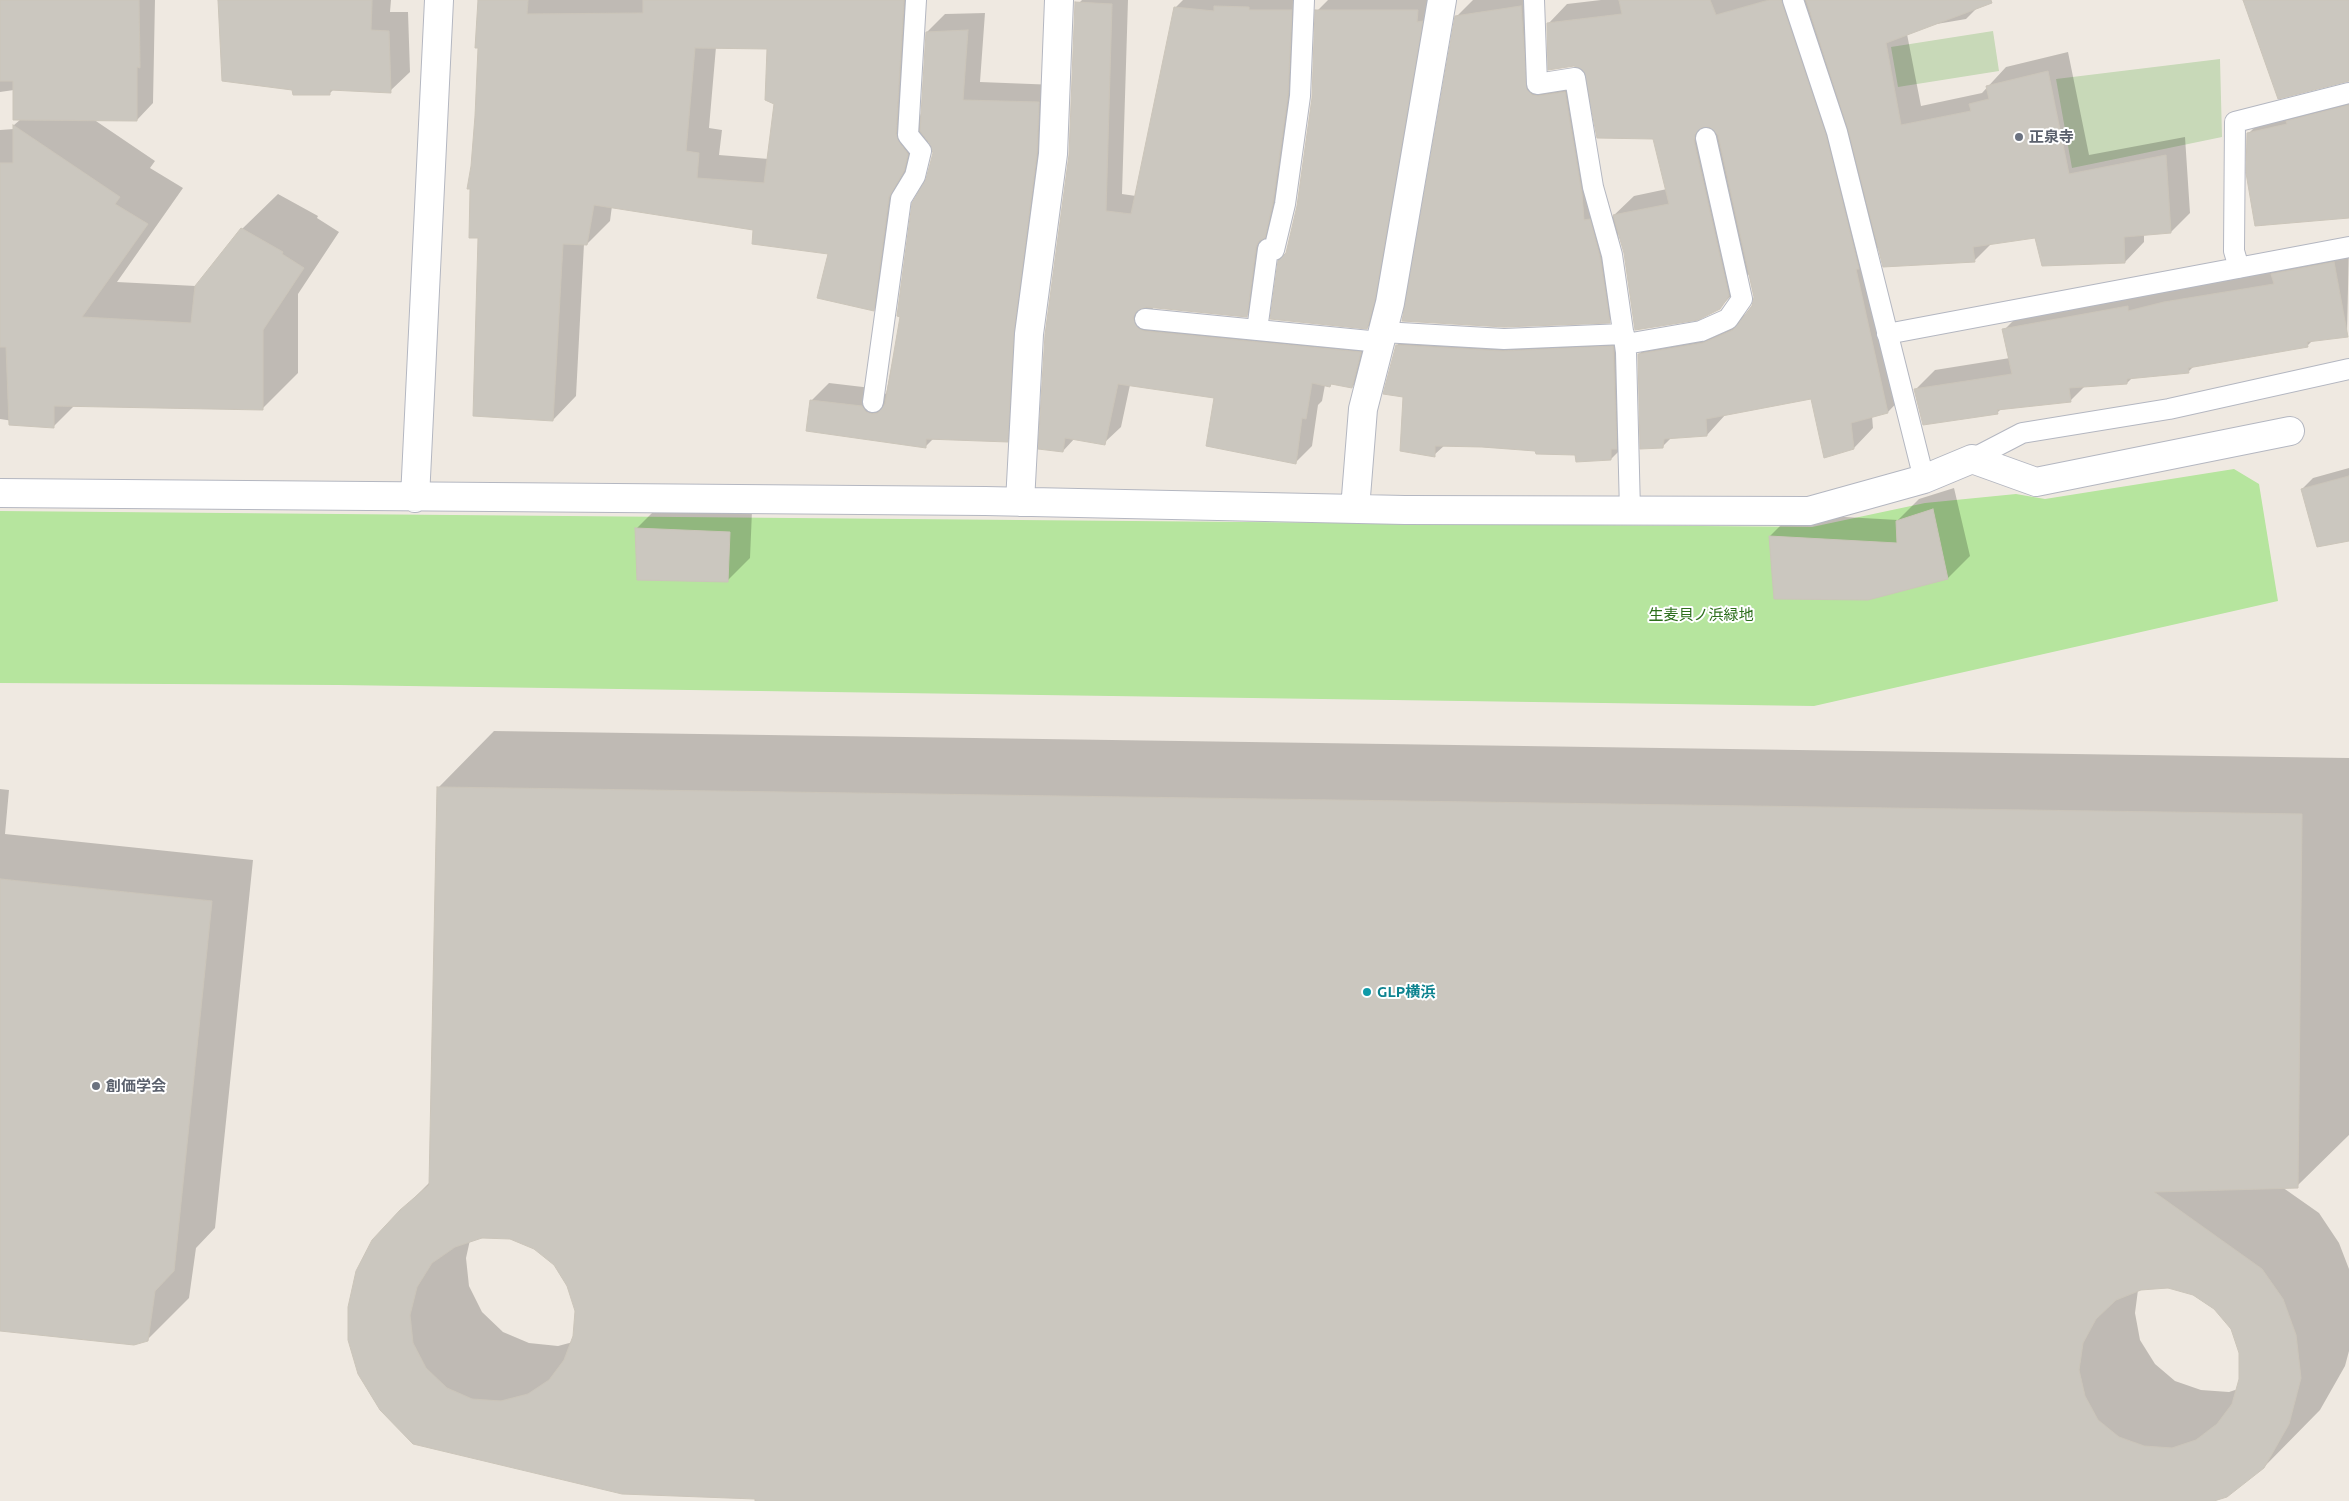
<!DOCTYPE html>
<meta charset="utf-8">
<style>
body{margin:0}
canvas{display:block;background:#efe9e1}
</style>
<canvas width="2349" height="1501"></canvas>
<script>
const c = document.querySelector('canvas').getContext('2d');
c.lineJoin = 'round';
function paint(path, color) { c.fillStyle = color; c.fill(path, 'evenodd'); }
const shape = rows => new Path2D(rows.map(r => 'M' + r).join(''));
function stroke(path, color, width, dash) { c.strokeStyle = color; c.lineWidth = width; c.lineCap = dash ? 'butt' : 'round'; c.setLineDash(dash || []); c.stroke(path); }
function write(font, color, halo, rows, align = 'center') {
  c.font = font + ' Ubuntu,"Noto Sans JP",sans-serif'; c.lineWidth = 4; c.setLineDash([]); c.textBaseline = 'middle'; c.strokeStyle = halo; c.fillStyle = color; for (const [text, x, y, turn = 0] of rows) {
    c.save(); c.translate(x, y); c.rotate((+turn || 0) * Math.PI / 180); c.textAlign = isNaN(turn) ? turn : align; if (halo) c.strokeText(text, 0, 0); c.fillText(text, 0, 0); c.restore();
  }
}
const green = shape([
 [2234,469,2259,484,2278,601,1814,706,338,685,0,683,0,511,1812,527,1925,503,2016,494,2045,499]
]);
const cemetery = shape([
 [1993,31,1999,71,1898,87,1891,47],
 [2220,59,2222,137,2072,168,2056,79]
]);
const shadow = shape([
 [0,0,155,0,153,103,137,120,93,119,155,161,150,168,183,188,117,282,196,286,242,229,278,194,318,216,317,218,339,232,298,294,298,373,263,408,75,405,53,427,0,419,0,130,14,129,14,125,21,119,14,90,0,92],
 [219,0,391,0,390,12,408,12,410,72,390,91,334,89,329,94,294,88],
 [479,0,926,0,919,110,922,120,927,32,945,14,985,13,980,82,1057,85,1025,423,1007,441,934,438,925,447,811,401,829,383,880,389,886,394,934,153,929,140,927,147,912,173,896,286,873,310,829,253,755,229,612,206,610,221,587,244,584,244,576,396,553,420,480,237,473,166,479,47],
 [716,47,769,47,775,103,769,159,719,155,722,130,709,128],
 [1082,0,1128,0,1122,194,1136,196,1175,8,1183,0,1308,0,1263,299,1246,316,1152,306,1154,312,1377,336,1369,370,1352,387,1332,383,1330,386,1325,385,1322,401,1318,405,1312,446,1295,463,1215,397,1130,385,1121,427,1104,443,1075,438,1063,451,1076,6],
 [1328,0,1435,0,1386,309,1367,328,1287,253,1298,206,1313,98,1317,11],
 [1473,0,1540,0,1545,72,1551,77,1583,74,1602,202,1608,201,1612,217,1634,196,1667,189,1654,137,1586,70,1548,24,1567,4,1601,0,1985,0,1966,19,1931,25,1907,34,1921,106,1982,93,2006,67,2068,52,2089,155,2185,137,2190,213,2171,232,2144,234,2144,242,2125,262,2043,265,2035,237,1992,243,1974,261,1879,247,1875,251,1907,392,1888,412,1872,416,1873,428,1854,448,1812,397,1726,414,1707,435,1672,437,1662,447,1639,354,1659,335,1724,324,1746,314,1755,301,1749,274,1739,288,1719,308,1625,253,1619,232,1618,233,1628,303,1609,321,1456,17],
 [2349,92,2349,216,2248,134,2267,115],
 [2349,243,2347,335,2313,340,2308,345,2194,366,2188,372,2133,377,2127,383,2085,386,2070,401,2001,409,1997,413,1915,390,1935,370,2010,358,2004,330,2024,310],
 [1412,330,1628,332,1626,444,1611,459,1537,450,1445,445,1434,455,1404,396,1397,345],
 [2349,468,2349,539,2302,489,2313,478],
 [1954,488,1970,556,1948,578,1867,599,1770,536,1792,514,1898,520,1919,499],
 [658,507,752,511,750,558,728,580,636,529],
 [494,731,2349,758,2349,1135,2297,1186,2282,1187,2319,1213,2339,1243,2349,1269,2349,1351,2345,1366,2320,1410,2264,1467,2209,1501,756,1501,756,1498,413,1443,401,1211,431,1181,438,788],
 [482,1237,510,1238,535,1248,555,1264,569,1286,576,1310,573,1342,558,1346,529,1343,503,1332,482,1312,469,1286,466,1258,470,1240],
 [2168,1287,2193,1294,2215,1308,2232,1328,2240,1353,2241,1380,2238,1389,2229,1392,2201,1390,2175,1381,2155,1364,2140,1340,2135,1313,2138,1290],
 [0,789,9,790,5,834,253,860,215,1228,196,1248,189,1298,147,1340,0,1330]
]);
const building = shape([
 [0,0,139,0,140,68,137,67,137,121,13,120,13,81,0,81,0,0],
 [218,0,372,0,371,30,389,31,391,93,330,90,330,95,293,95,292,90,222,81,218,0],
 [478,0,528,0,527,14,643,13,643,0,904,0,896,134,899,142,908,154,904,171,889,197,874,311,817,298,828,254,752,244,753,230,594,205,587,245,563,244,553,421,473,416,478,238,469,238,470,189,467,189,471,166,475,116,478,48,475,48,478,0],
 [695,48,767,49,765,100,774,104,764,183,697,178,699,153,686,151,695,48],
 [1619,0,1710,0,1716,15,1769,0,1781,0,1826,135,1859,269,1856,269,1888,413,1851,423,1854,449,1824,458,1811,399,1706,419,1707,436,1664,439,1663,448,1640,449,1638,354,1703,343,1733,330,1752,306,1754,297,1718,135,1710,127,1703,127,1695,134,1694,141,1729,296,1720,309,1698,320,1635,330,1624,253,1613,215,1669,204,1653,139,1597,138,1584,71,1574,66,1548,70,1547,23,1622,14,1619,0],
 [1806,0,1991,0,1992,3,1886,43,1901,125,1971,111,1969,104,1989,99,1986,86,2048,71,2069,174,2166,155,2171,233,2124,237,2125,263,2042,266,2035,238,1973,247,1975,262,1883,267,1848,129,1806,0],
 [2243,0,2349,0,2349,81,2278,99,2243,0],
 [1075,2,1112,4,1106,211,1131,214,1174,7,1214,11,1214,6,1249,7,1249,10,1292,10,1288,95,1273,202,1265,238,1259,241,1256,247,1247,317,1146,307,1136,312,1133,318,1138,328,1144,331,1361,352,1352,388,1331,384,1330,387,1312,383,1306,419,1302,418,1296,464,1206,446,1214,398,1118,384,1105,445,1065,438,1063,452,1038,449,1045,335,1069,155,1075,2],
 [1521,6,1527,90,1532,95,1538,96,1565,92,1582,194,1584,220,1590,219,1600,257,1610,323,1504,327,1402,321,1455,16,1521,6],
 [1315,10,1418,10,1417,22,1423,21,1375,300,1367,329,1270,319,1278,261,1286,253,1297,206,1312,98,1315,10],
 [968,30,963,100,1039,102,1037,153,1014,332,1008,442,926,439,926,448,806,431,810,400,862,406,866,412,872,414,878,413,885,404,900,317,897,316,912,203,926,179,933,153,930,144,920,131,926,32,968,30],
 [2349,105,2349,218,2255,226,2246,173,2247,133,2287,124,2286,121,2349,105],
 [13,125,120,197,115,204,148,224,82,317,191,323,195,286,241,228,283,252,282,254,304,268,263,330,263,410,54,406,54,428,9,425,6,347,0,347,0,163,13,163,13,125],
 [2334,262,2348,337,2307,342,2308,347,2188,368,2189,373,2127,379,2127,384,2069,388,2071,402,1997,410,1998,414,1923,425,1914,389,2012,374,2002,329,2128,306,2128,311,2164,302,2274,284,2271,274,2334,262],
 [1396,345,1503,351,1613,346,1617,449,1611,449,1611,460,1576,462,1575,455,1536,454,1535,451,1482,447,1435,446,1435,457,1400,451,1403,397,1383,394,1396,345],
 [2349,476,2349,541,2317,547,2301,489,2349,476],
 [1933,509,1948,579,1868,600,1774,599,1769,536,1897,543,1896,521,1933,509],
 [635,528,730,532,728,582,637,580,635,528],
 [437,787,2302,814,2298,1188,2154,1192,2262,1269,2283,1299,2296,1335,2301,1378,2289,1424,2264,1468,2227,1497,2214,1501,755,1501,755,1499,622,1494,413,1444,380,1410,358,1374,348,1340,348,1307,356,1271,372,1240,400,1210,429,1185,437,787],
 [482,1238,510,1239,534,1249,554,1265,567,1286,575,1311,573,1336,564,1360,549,1380,528,1394,501,1401,472,1399,447,1388,426,1368,413,1343,410,1315,417,1287,432,1263,455,1247,482,1238],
 [2168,1288,2193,1295,2214,1309,2231,1329,2239,1353,2239,1379,2232,1404,2217,1424,2196,1440,2172,1448,2144,1446,2119,1437,2098,1420,2085,1396,2079,1370,2083,1343,2096,1319,2116,1300,2141,1290,2168,1288],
 [0,879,212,901,174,1271,155,1291,148,1341,134,1345,0,1331,0,879]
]);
const service = shape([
 [1534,0,1537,84,1575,78,1593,187,1612,255,1626,352,1630,511],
 [1793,0,1837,132,1924,479],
 [2239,268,2234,251,2235,122,2349,93],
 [1145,319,1380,342],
 [1257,330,1268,249,1274,250,1285,204,1300,96,1304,0],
 [1383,332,1504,339,1624,334],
 [1887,334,2349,247],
 [1626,344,1701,331,1728,319,1742,299,1706,138],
 [873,402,901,199,915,176,921,151,908,135,916,0],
 [1972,459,2022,433,2169,409,2349,369]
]);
const minor = shape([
 [0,493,985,501,1405,510,1809,511,1924,479,1972,459,2036,482,2290,431],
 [415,498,439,0],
 [1020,502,1029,334,1053,154,1059,0],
 [1355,509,1363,409,1390,303,1442,0]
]);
const markers = [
 [2019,137,5,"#6b7280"],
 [1367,992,5,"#0f9aa8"],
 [96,1086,5,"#6b7280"]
];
const worshipNames = [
 ["正泉寺",2029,137],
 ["創価学会",106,1086]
];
const parkNames = [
 ["生麦貝ノ浜緑地",1701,615]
];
const cultureNames = [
 ["GLP横浜",1377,992]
];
paint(green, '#b6e59e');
paint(cemetery, '#c8d9b8');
paint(shadow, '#0003');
paint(building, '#cbc7bf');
stroke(building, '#cbc5ba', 1);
stroke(service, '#b4b7c1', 22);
stroke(minor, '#b4b7c1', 30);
stroke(service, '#fff', 20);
stroke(minor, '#fff', 28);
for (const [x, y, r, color] of markers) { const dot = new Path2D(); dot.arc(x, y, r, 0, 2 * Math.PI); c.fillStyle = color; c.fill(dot); stroke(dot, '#fff', 2); }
write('bold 15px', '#5b616d', '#fff', worshipNames, 'left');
write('15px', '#2c6e1b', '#fff', parkNames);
write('bold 15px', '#0d838f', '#fff', cultureNames, 'left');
</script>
